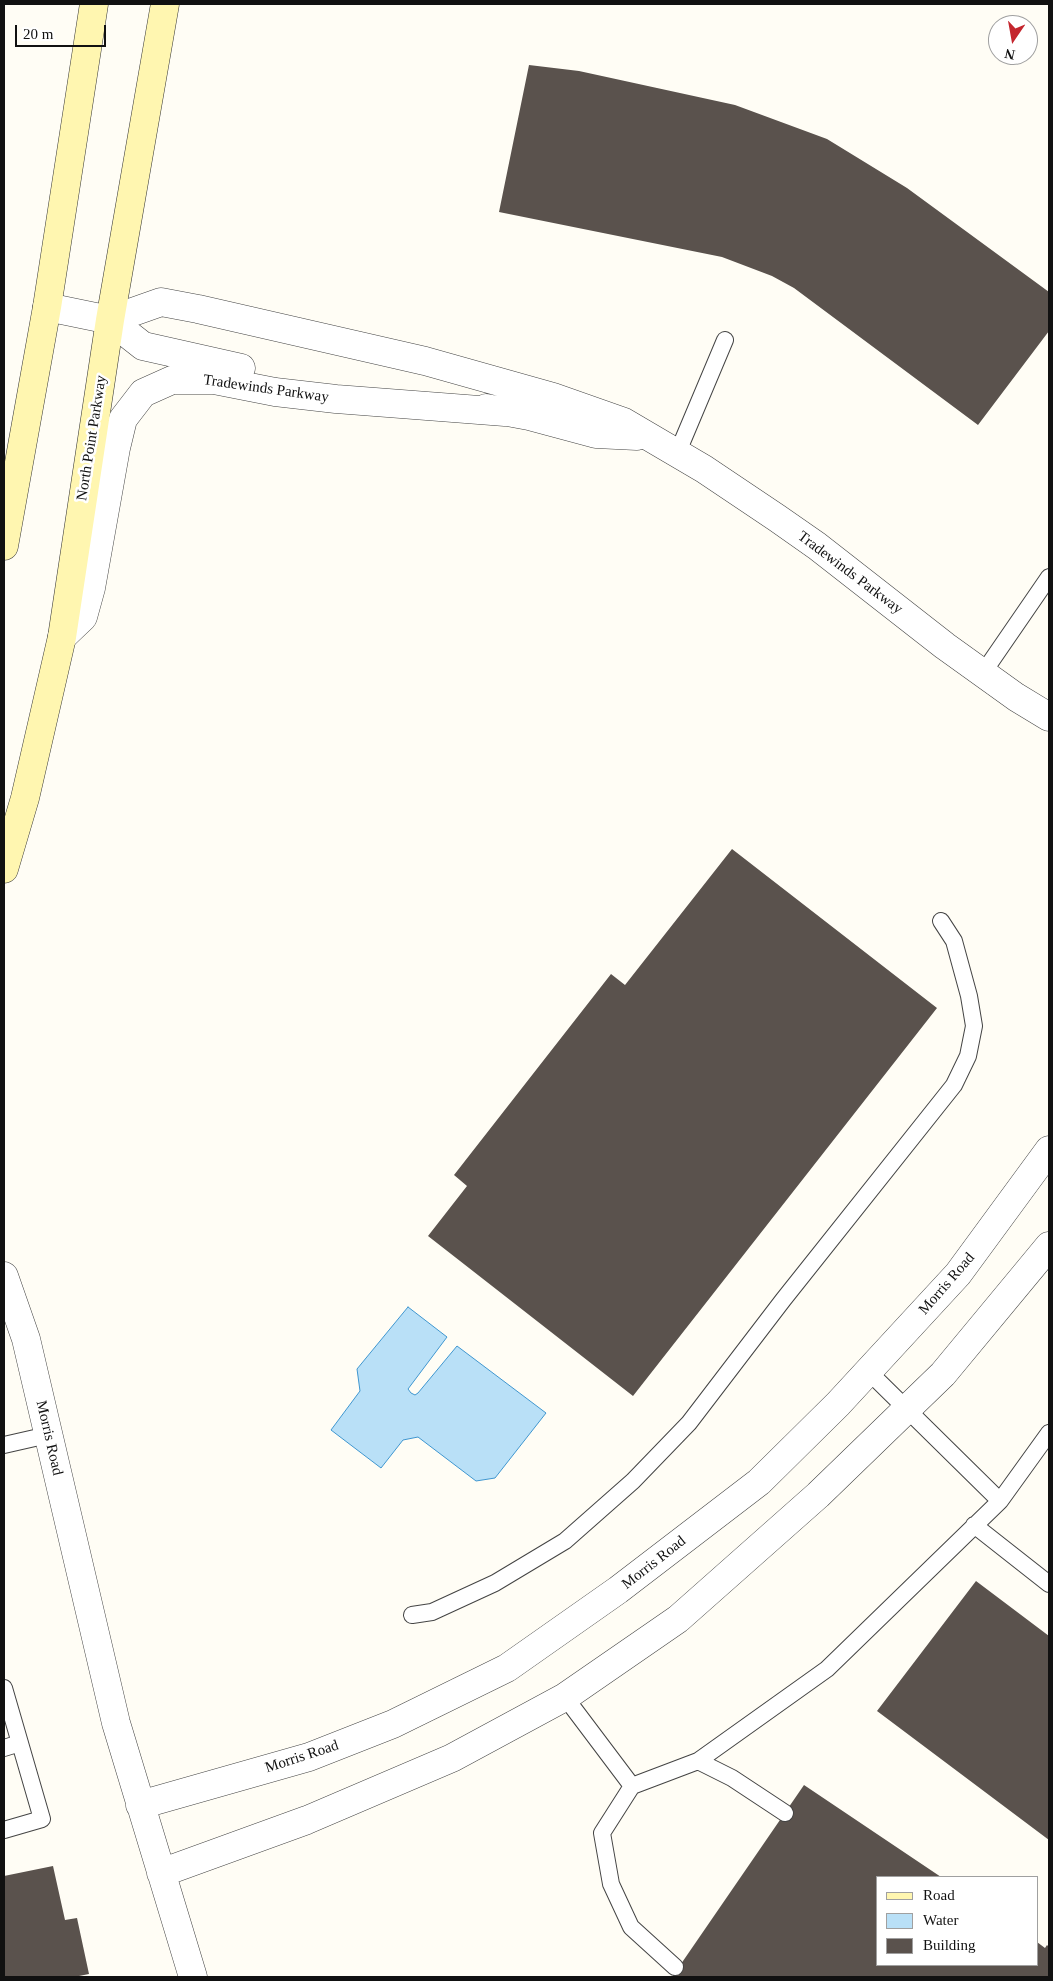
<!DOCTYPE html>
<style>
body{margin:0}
#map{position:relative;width:1053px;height:1981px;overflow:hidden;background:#fffdf5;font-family:Georgia,serif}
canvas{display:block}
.frame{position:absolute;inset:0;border:5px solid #111;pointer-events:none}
.legend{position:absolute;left:876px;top:1876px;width:162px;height:90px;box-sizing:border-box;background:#fff;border:1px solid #a0a0a0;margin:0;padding:6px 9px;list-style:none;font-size:15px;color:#111}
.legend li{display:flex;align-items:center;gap:10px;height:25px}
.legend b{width:25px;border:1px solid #a0a0a0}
.north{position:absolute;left:988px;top:15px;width:50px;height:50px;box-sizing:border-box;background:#fff;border:1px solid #a0a0a0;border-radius:50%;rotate:192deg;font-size:14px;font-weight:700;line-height:20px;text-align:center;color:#111}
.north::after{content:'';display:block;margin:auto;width:18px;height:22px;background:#c4262e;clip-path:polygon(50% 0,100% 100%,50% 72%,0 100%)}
.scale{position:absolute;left:15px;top:25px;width:91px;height:22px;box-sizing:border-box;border:2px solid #111;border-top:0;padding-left:6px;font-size:15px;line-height:18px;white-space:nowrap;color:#111;-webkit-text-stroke:4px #fff;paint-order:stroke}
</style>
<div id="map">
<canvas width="1053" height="1981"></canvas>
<div class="frame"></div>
<ul class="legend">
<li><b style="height:6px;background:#fff6b0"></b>Road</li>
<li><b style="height:14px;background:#b9e0f7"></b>Water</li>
<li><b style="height:14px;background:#5a524d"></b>Building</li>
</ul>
<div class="north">N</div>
<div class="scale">20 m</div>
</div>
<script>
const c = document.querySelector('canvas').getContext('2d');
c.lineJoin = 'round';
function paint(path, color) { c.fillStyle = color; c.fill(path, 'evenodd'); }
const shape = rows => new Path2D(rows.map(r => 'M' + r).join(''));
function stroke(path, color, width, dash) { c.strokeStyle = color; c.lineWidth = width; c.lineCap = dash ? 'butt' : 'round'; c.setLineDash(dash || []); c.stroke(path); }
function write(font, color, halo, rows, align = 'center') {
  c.font = font + ' Georgia,serif'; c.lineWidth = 5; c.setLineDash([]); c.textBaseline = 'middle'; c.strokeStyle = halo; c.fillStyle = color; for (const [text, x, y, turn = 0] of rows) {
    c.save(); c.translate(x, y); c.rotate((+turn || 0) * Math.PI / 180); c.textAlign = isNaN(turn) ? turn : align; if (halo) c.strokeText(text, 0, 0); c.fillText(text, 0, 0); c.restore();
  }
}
const water = shape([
 [408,1307,447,1337,408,1389,411,1393,415,1395,418,1393,457,1346,546,1413,495,1478,476,1481,418,1437,403,1440,381,1468,331,1430,360,1391,357,1369,408,1307]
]);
const building = shape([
 [529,65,579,71,735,105,827,139,907,188,1049,292,1049,331,978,425,794,288,772,276,722,257,499,212],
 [732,849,937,1008,633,1396,428,1236,467,1186,454,1175,611,974,625,985],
 [976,1581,1049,1636,1049,1840,877,1711],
 [804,1785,941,1877,877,1877,877,1965,1037,1965,1037,1942,1045,1948,1047,1945,1049,1947,1049,1977,672,1977],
 [53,1866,65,1920,77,1918,89,1974,74,1977,4,1977,4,1876]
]);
const lane = shape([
 [677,454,725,340],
 [983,673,1049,577],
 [4,1445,48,1435],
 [1000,1501,1049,1433],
 [974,1525,1049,1584],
 [412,1615,432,1612,495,1583,565,1541,633,1481,689,1423,783,1300,954,1085,968,1056,974,1026,969,996,954,941,941,921],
 [4,1688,42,1819,4,1830],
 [565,1697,632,1786,698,1761,827,1669,1000,1501,868,1371],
 [4,1748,20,1743],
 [698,1761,732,1778,785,1813],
 [632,1786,602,1833,611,1884,631,1927,675,1967]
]);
const street = shape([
 [47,307,110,320,143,346,241,368],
 [110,320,161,302,198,309,425,361,553,397,624,422,704,469,777,518,817,546,945,646,1016,697,1049,717],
 [486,408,529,416,596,434,637,436],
 [62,637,83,617,91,588,116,448,123,419,143,393,172,380,214,380,275,392,336,399,505,412],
 [4,1276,26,1339,116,1723,193,1977],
 [140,1805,309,1757,393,1724,507,1668,618,1590,759,1482,838,1404,958,1274,1049,1150],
 [161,1873,307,1820,452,1758,565,1697,678,1619,818,1495,943,1374,1049,1246]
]);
const secondary = shape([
 [4,546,47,307,94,4],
 [4,869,25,798,62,637,110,320,165,4]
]);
const streetNames = [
 ["Tradewinds Parkway",266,389,8],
 ["North Point Parkway",92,438,-81],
 ["Tradewinds Parkway",850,573,37],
 ["Morris Road",947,1284,-49],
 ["Morris Road",49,1438,77],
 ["Morris Road",654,1563,-38],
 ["Morris Road",302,1757,-18]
];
paint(water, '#b9e0f7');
stroke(water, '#3f96cf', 1);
paint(building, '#5a524d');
stroke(lane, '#444', 18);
stroke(street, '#444', 29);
stroke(secondary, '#333', 29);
stroke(lane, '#fff', 16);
stroke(street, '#fff', 28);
stroke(secondary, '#fff6b0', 28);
write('15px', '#111', '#fff', streetNames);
</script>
